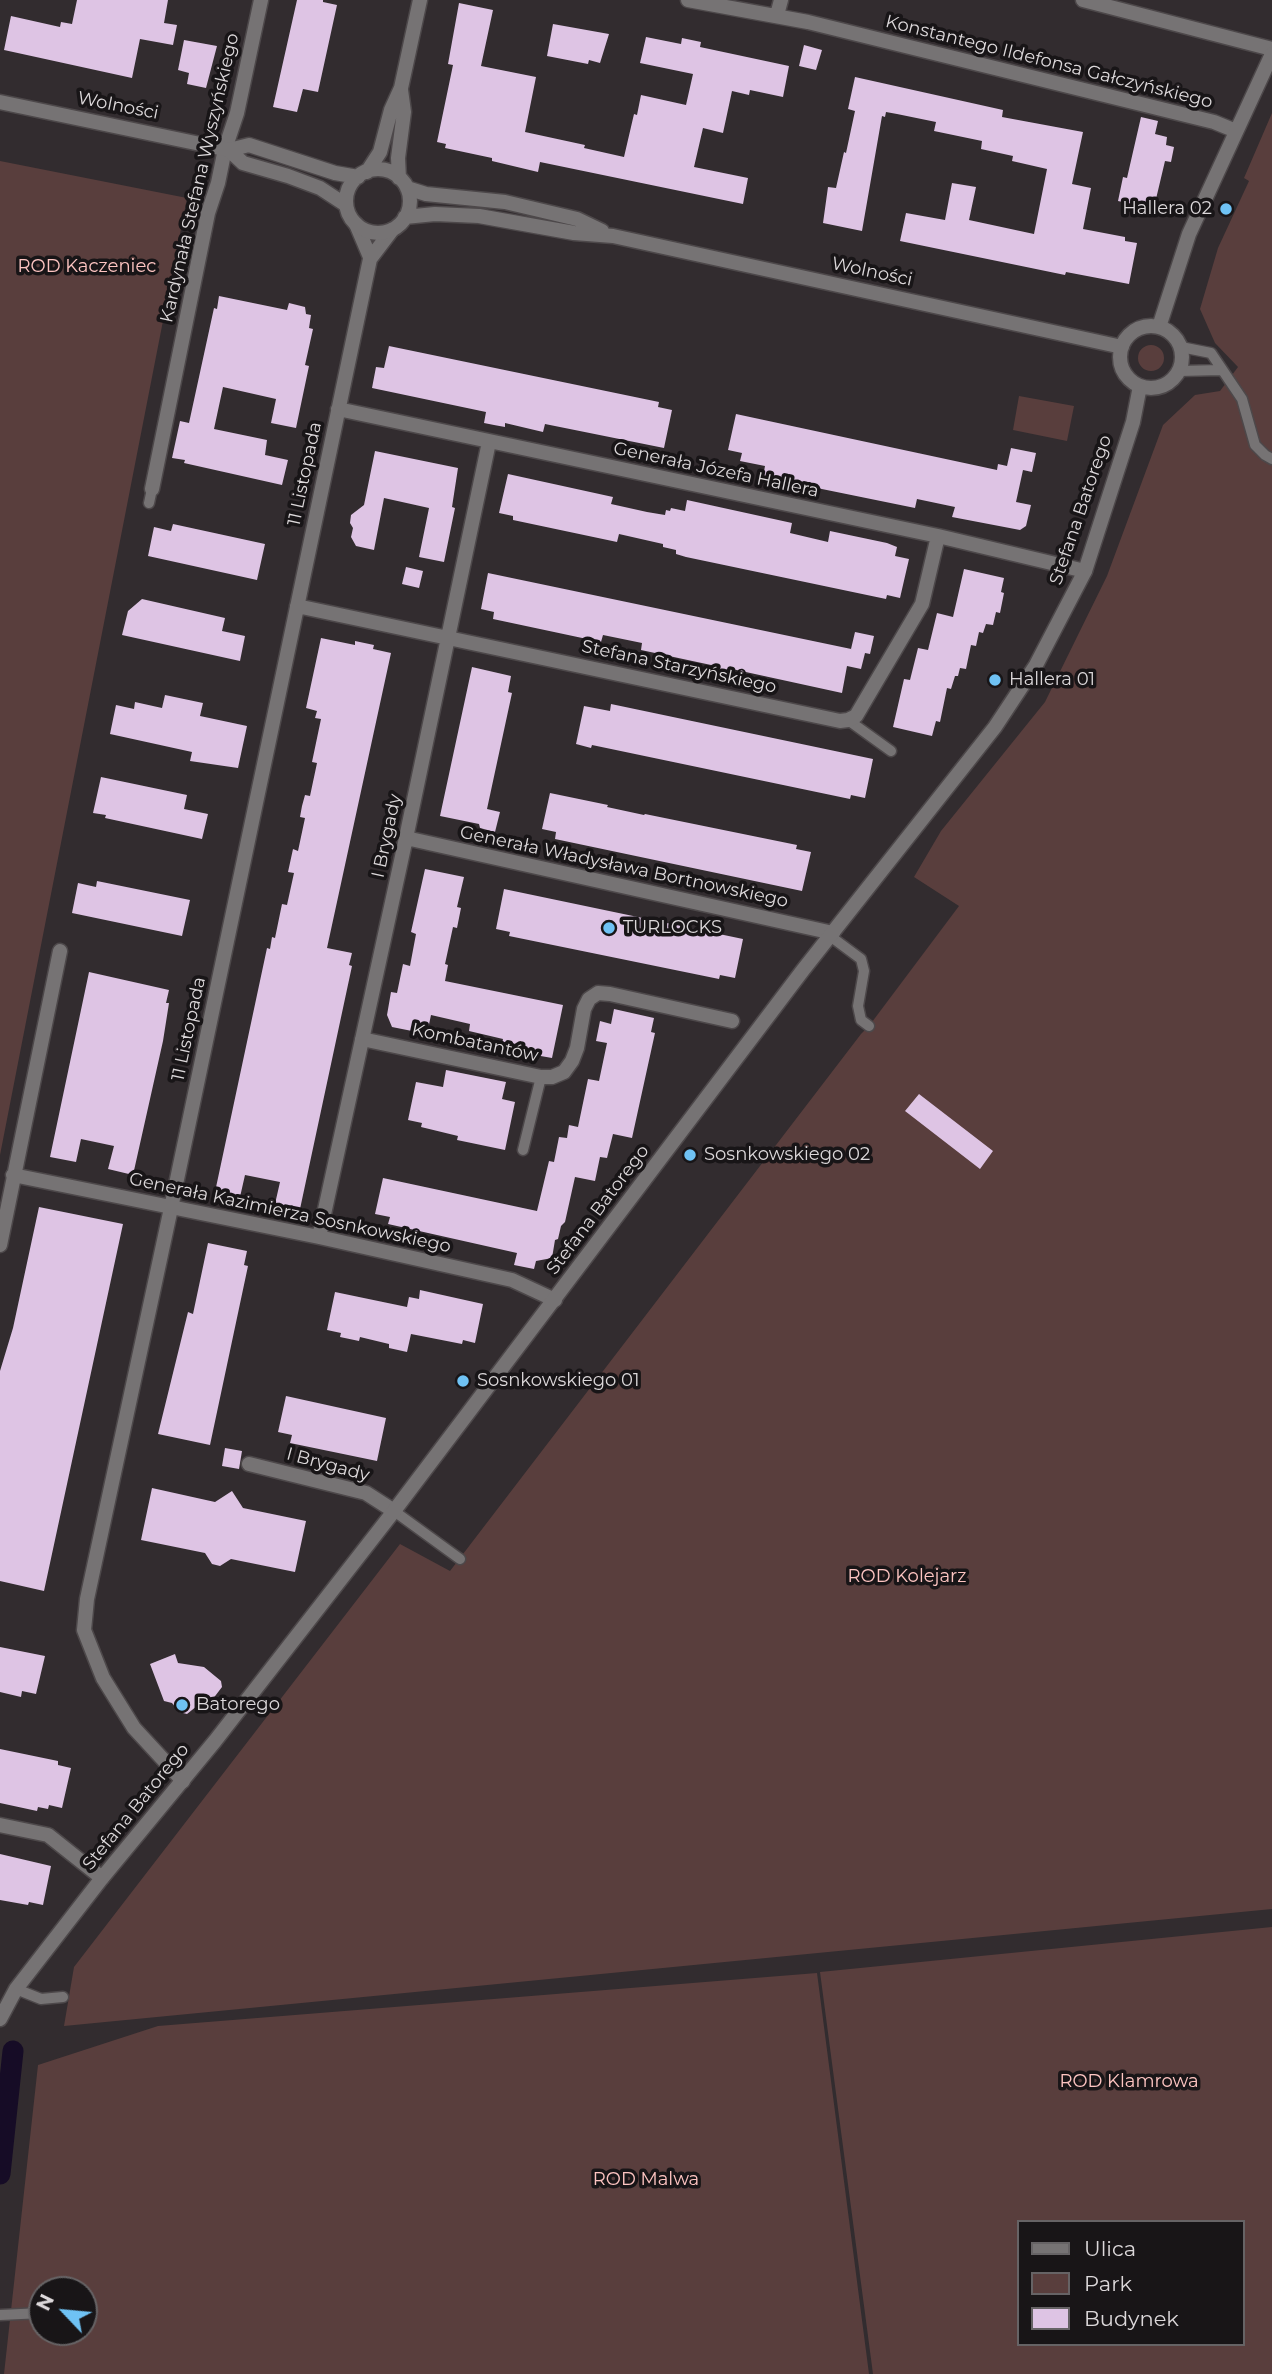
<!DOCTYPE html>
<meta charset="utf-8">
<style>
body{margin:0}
#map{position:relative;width:1272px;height:2374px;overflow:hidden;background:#322c2f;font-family:Montserrat,sans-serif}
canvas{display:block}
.legend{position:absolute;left:1017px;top:2220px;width:228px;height:126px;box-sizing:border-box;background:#181517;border:2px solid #666365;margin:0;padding:9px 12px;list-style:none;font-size:21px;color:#dcd8da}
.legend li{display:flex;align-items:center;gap:14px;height:35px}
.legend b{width:35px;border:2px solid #666365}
.north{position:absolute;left:28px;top:2276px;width:70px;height:70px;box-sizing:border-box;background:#181517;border:2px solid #666365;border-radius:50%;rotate:296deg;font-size:19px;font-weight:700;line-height:28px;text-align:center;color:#dcd8da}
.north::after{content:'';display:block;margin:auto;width:24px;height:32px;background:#6fc2f4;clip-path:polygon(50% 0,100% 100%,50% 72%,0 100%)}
</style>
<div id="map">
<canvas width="1272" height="2374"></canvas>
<ul class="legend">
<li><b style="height:9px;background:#767374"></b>Ulica</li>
<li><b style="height:19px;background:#593e3d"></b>Park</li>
<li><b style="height:19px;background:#dec4e4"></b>Budynek</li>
</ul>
<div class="north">N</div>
</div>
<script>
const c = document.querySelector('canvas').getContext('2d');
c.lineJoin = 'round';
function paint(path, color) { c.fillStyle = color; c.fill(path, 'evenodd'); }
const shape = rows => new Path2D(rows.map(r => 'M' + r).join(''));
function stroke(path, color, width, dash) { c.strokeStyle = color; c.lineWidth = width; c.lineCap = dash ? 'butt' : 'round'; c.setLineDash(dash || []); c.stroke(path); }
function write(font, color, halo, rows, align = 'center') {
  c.font = font + ' Montserrat,sans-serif'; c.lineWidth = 7; c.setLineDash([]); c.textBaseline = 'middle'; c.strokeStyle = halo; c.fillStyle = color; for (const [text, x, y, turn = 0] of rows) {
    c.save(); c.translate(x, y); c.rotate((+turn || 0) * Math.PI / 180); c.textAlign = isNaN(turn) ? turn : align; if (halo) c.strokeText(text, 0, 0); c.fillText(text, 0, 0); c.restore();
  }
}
const green = shape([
 [1272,113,1272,1909,64,2026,74,1967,400,1544,450,1571,861,1034,869,1026,959,906,914,877,941,831,1045,702,1107,576,1163,425,1195,395,1220,391,1238,367,1215,343,1200,309,1218,248,1249,181,1244,178],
 [0,161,187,198,0,1155],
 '1138 358a13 13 0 1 1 26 0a13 13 0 1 1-26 0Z',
 [1019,396,1074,406,1067,441,1013,430],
 [1272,1927,1272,2374,873,2374,820,1972],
 [1018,2222,1242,2222,1242,2344,1018,2344],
 [817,1973,869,2374,4,2374,38,2065,158,2026],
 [42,2290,84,2290,84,2332,42,2332]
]);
const canal = shape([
 [0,2174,13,2051]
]);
const building = shape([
 [77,0,168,0,164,23,177,25,173,45,140,39,132,78,4,50,11,16,60,27,61,22,72,24],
 [297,0,323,0,323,2,337,5,318,92,303,89,297,112,273,107],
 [459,3,493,10,481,66,536,77,525,132,585,145,584,148,624,157,634,114,637,115,641,95,686,105,693,74,640,63,646,37,681,44,682,38,701,42,700,47,789,66,783,97,750,90,749,95,732,91,723,133,703,128,694,167,748,178,743,204,540,162,538,172,492,161,492,158,445,148,446,144,437,142,453,65,448,64],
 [553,24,609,34,600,63,589,60,588,64,547,56],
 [184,40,217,46,206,88,187,84,189,73,178,70],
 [804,45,822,50,816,70,799,66],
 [855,77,1003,110,1002,117,1083,132,1072,184,1091,188,1083,229,1125,237,1125,241,1137,243,1129,284,1066,272,1065,275,900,241,906,213,945,220,952,183,976,187,969,220,1034,234,1047,169,1012,161,1013,156,981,149,982,141,934,131,936,122,897,114,886,112,885,117,882,116,862,231,823,223,828,187,836,188,844,152,846,153,855,111,848,109],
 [1141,117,1158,121,1155,134,1167,137,1166,145,1174,147,1171,162,1165,161,1156,199,1148,197,1145,207,1118,201,1123,177,1127,178],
 [219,296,287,310,289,303,305,307,306,314,311,315,309,328,313,329,305,365,309,366,296,428,271,423,276,399,223,387,214,429,267,440,265,455,288,460,282,485,184,463,185,460,172,458,180,421,189,423,214,308,217,309],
 [389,346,659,402,658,407,672,410,664,448,545,424,543,432,505,423,505,427,494,425,484,423,486,412,372,388,376,367,384,368],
 [736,414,997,470,998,464,1007,466,1011,448,1036,453,1032,472,1023,470,1016,502,1031,505,1026,526,1020,530,952,517,955,507,917,499,915,508,763,477,765,466,740,461,742,453,728,450],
 [375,451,458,468,452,507,455,508,444,562,419,557,429,508,384,498,374,550,356,546,351,537,353,528,350,523,351,515,364,505],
 [508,474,613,497,611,504,647,512,665,515,666,510,670,511,671,508,685,511,687,500,792,523,790,533,828,542,830,531,887,543,897,547,895,556,909,559,900,598,887,595,886,599,686,557,676,554,676,550,663,547,663,544,619,534,617,542,513,520,513,516,499,513],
 [173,524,265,544,257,580,148,556,154,527,171,531],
 [406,567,423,571,419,588,402,584],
 [964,569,1004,578,1001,592,1004,593,1000,613,996,612,993,625,986,624,983,633,979,632,976,646,971,645,966,669,960,668,958,676,955,676,951,689,947,688,940,722,936,721,932,736,893,727,904,679,910,680,918,648,928,650,937,613,953,617],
 [488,573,856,650,851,649,855,632,874,636,870,654,865,653,861,669,847,666,842,693,732,669,730,681,709,676,711,665,641,650,642,643,603,635,601,642,493,619,494,612,481,609],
 [142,599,225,618,222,631,245,636,240,661,122,635,128,611],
 [321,638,355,645,355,641,374,645,373,649,391,653,327,948,352,953,349,965,352,966,300,1209,275,1204,280,1182,245,1175,240,1197,215,1192,267,948,270,949,272,937,275,938,282,904,287,905,294,873,288,872,293,849,298,851,305,818,300,817,302,806,305,795,310,796,317,763,312,762,321,719,315,718,317,711,306,708],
 [472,667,511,676,508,692,512,693,487,809,500,812,495,832,480,828,479,824,440,816],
 [165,695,203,703,200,716,247,726,238,768,190,761,192,752,110,734,116,705,134,709,135,702,162,708],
 [611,704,873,759,865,798,851,795,850,799,592,745,591,748,576,744,584,706,610,711],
 [101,777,187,795,184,809,208,814,202,839,105,818,106,815,93,813],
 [550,793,608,805,607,807,644,815,645,814,797,845,796,849,811,852,802,891,555,839,556,832,542,829],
 [425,869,464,877,457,907,461,908,457,928,453,927,445,964,448,965,445,981,563,1005,552,1058,501,1049,503,1039,469,1031,470,1024,431,1015,427,1034,392,1027,387,1015,391,992,397,993,403,964,410,966,416,934,411,932],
 [97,881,190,900,182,936,72,913,78,883,96,887],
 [504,889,743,939,735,978,720,975,719,979,509,936,510,932,496,929],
 [89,972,169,990,166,1003,169,1003,163,1041,133,1175,108,1169,114,1146,81,1139,76,1162,50,1157],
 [614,1009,654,1018,651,1032,655,1033,632,1138,613,1134,607,1158,600,1157,595,1181,575,1177,565,1222,561,1226,558,1239,555,1240,552,1258,536,1261,534,1269,514,1265,517,1253,388,1224,390,1217,375,1214,383,1178,537,1211,549,1161,554,1162,559,1137,567,1138,569,1125,578,1127,588,1079,599,1081,607,1043,596,1041,600,1021,611,1024],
 [446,1070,506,1082,502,1099,515,1102,505,1150,457,1140,458,1136,421,1127,422,1123,408,1120,416,1082,443,1087],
 [919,1094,993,1151,980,1169,905,1111],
 [39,1207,123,1224,44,1591,0,1581,0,1371,13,1328],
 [208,1243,247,1251,244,1265,248,1266,210,1445,158,1434,188,1312,193,1314],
 [420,1290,483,1304,475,1343,463,1340,462,1344,411,1334,407,1352,389,1348,389,1344,360,1337,359,1341,340,1337,341,1333,327,1330,335,1292,407,1307,409,1297,419,1299],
 [286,1396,386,1418,377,1461,290,1443,292,1435,278,1432],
 [225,1448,242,1451,239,1469,222,1466],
 [152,1488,215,1502,232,1491,243,1508,306,1521,295,1572,231,1559,220,1566,212,1564,205,1553,141,1540],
 [0,1647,45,1656,36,1694,22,1691,21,1697,0,1692],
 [175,1654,178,1663,204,1667,221,1681,222,1687,206,1708,197,1706,187,1714,179,1712,172,1703,164,1701,150,1664],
 [0,1749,58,1761,58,1765,71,1768,62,1808,49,1805,48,1809,38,1807,37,1811,0,1803],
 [0,1854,51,1866,43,1905,29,1902,28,1905,0,1900]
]);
const service = shape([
 [1181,347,1211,353,1242,399,1255,445,1265,455,1272,459],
 [1179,371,1221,370],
 [149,503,152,489],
 [848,720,891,751],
 [830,936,861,959,864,971,858,1006,861,1020,869,1026],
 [523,1150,541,1077],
 [394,1511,460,1559],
 [16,1989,41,1999,63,1997],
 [0,2315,42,2313]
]);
const minor = shape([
 [688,0,808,22,1214,122,1236,131],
 [1083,0,1272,49],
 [777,15,781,0],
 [356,224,370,257],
 [338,409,938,536,1085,571],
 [152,489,208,213,218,183,225,149,237,113,261,0],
 [297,606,840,721,848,720,856,716,922,604,938,536],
 [406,838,833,933],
 [362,1039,541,1077,552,1077,564,1072,572,1061,577,1048,584,1009,589,999,598,993,610,994,732,1021],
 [13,1175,319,1237,512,1280,555,1300],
 [319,1237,406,838,489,442],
 [0,1245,60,951],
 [249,1464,366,1493,394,1511],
 [183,1781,134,1728,103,1678,84,1630,87,1599,171,1208,370,259,392,230],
 [0,1825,48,1835,102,1878]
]);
const tertiary = shape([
 [0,102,229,150,249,145,335,173,358,177],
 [229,150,243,163,288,176,320,188,346,205],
 '346 201a32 32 0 1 1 64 0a32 32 0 1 1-64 0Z',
 [367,172,380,152,391,110,401,88,420,0],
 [399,178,398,158,404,112,401,90],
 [407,188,426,194,505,202,577,219,602,231],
 [405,217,435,214,479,216,574,233,613,236,1122,347],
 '1120 357a31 31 0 1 1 62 0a31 31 0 1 1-62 0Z',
 [1159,327,1189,234,1272,54],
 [0,2019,16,1989,102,1878,215,1741,394,1511,803,970,995,727,1036,665,1085,571,1133,422,1140,386]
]);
const markers = [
 [1226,209,7,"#6fc2f4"],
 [995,680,7,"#6fc2f4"],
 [609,928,7,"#6fc2f4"],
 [690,1155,7,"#6fc2f4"],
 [463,1381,7,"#6fc2f4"],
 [182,1705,7,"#6fc2f4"]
];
const streetNames = [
 ["Konstantego Ildefonsa Gałczyńskiego",1049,62,14],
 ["Wolności",118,106,11],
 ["Kardynała Stefana Wyszyńskiego",200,178,-77],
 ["Wolności",872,272,12],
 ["Generała Józefa Hallera",716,470,12],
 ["11 Listopada",305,474,-78],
 ["Stefana Batorego",1081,510,-71],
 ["Stefana Starzyńskiego",679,667,12],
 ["I Brygady",387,836,-78],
 ["Generała Władysława Bortnowskiego",624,867,12],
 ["11 Listopada",189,1029,-78],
 ["Kombatantów",475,1043,12],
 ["Stefana Batorego",598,1210,-53],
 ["Generała Kazimierza Sosnkowskiego",290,1213,12],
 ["I Brygady",328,1465,15],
 ["Stefana Batorego",136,1807,-51]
];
const poiNames = [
 ["Hallera 02",1212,209,"right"],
 ["Hallera 01",1009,680],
 ["TURLOCKS",623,928],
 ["Sosnkowskiego 02",704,1155],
 ["Sosnkowskiego 01",477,1381],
 ["Batorego",196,1705]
];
const parkNames = [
 ["ROD Kaczeniec",87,267],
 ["ROD Kolejarz",907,1577],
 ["ROD Klamrowa",1129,2082],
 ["ROD Malwa",646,2180]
];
paint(green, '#593e3d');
stroke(canal, '#160c26', 21);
paint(building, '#dec4e4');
stroke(service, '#4d484a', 13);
stroke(minor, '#4d484a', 17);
stroke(tertiary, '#4d484a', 17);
stroke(service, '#767374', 10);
stroke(minor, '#767374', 14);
stroke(tertiary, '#767374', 14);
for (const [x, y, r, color] of markers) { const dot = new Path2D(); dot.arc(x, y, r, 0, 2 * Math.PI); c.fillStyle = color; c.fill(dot); stroke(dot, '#181517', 2.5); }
write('18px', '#dcd8da', '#181517', streetNames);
write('18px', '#dcd8da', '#181517', poiNames, 'left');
write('18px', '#fec5c2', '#181517', parkNames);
</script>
